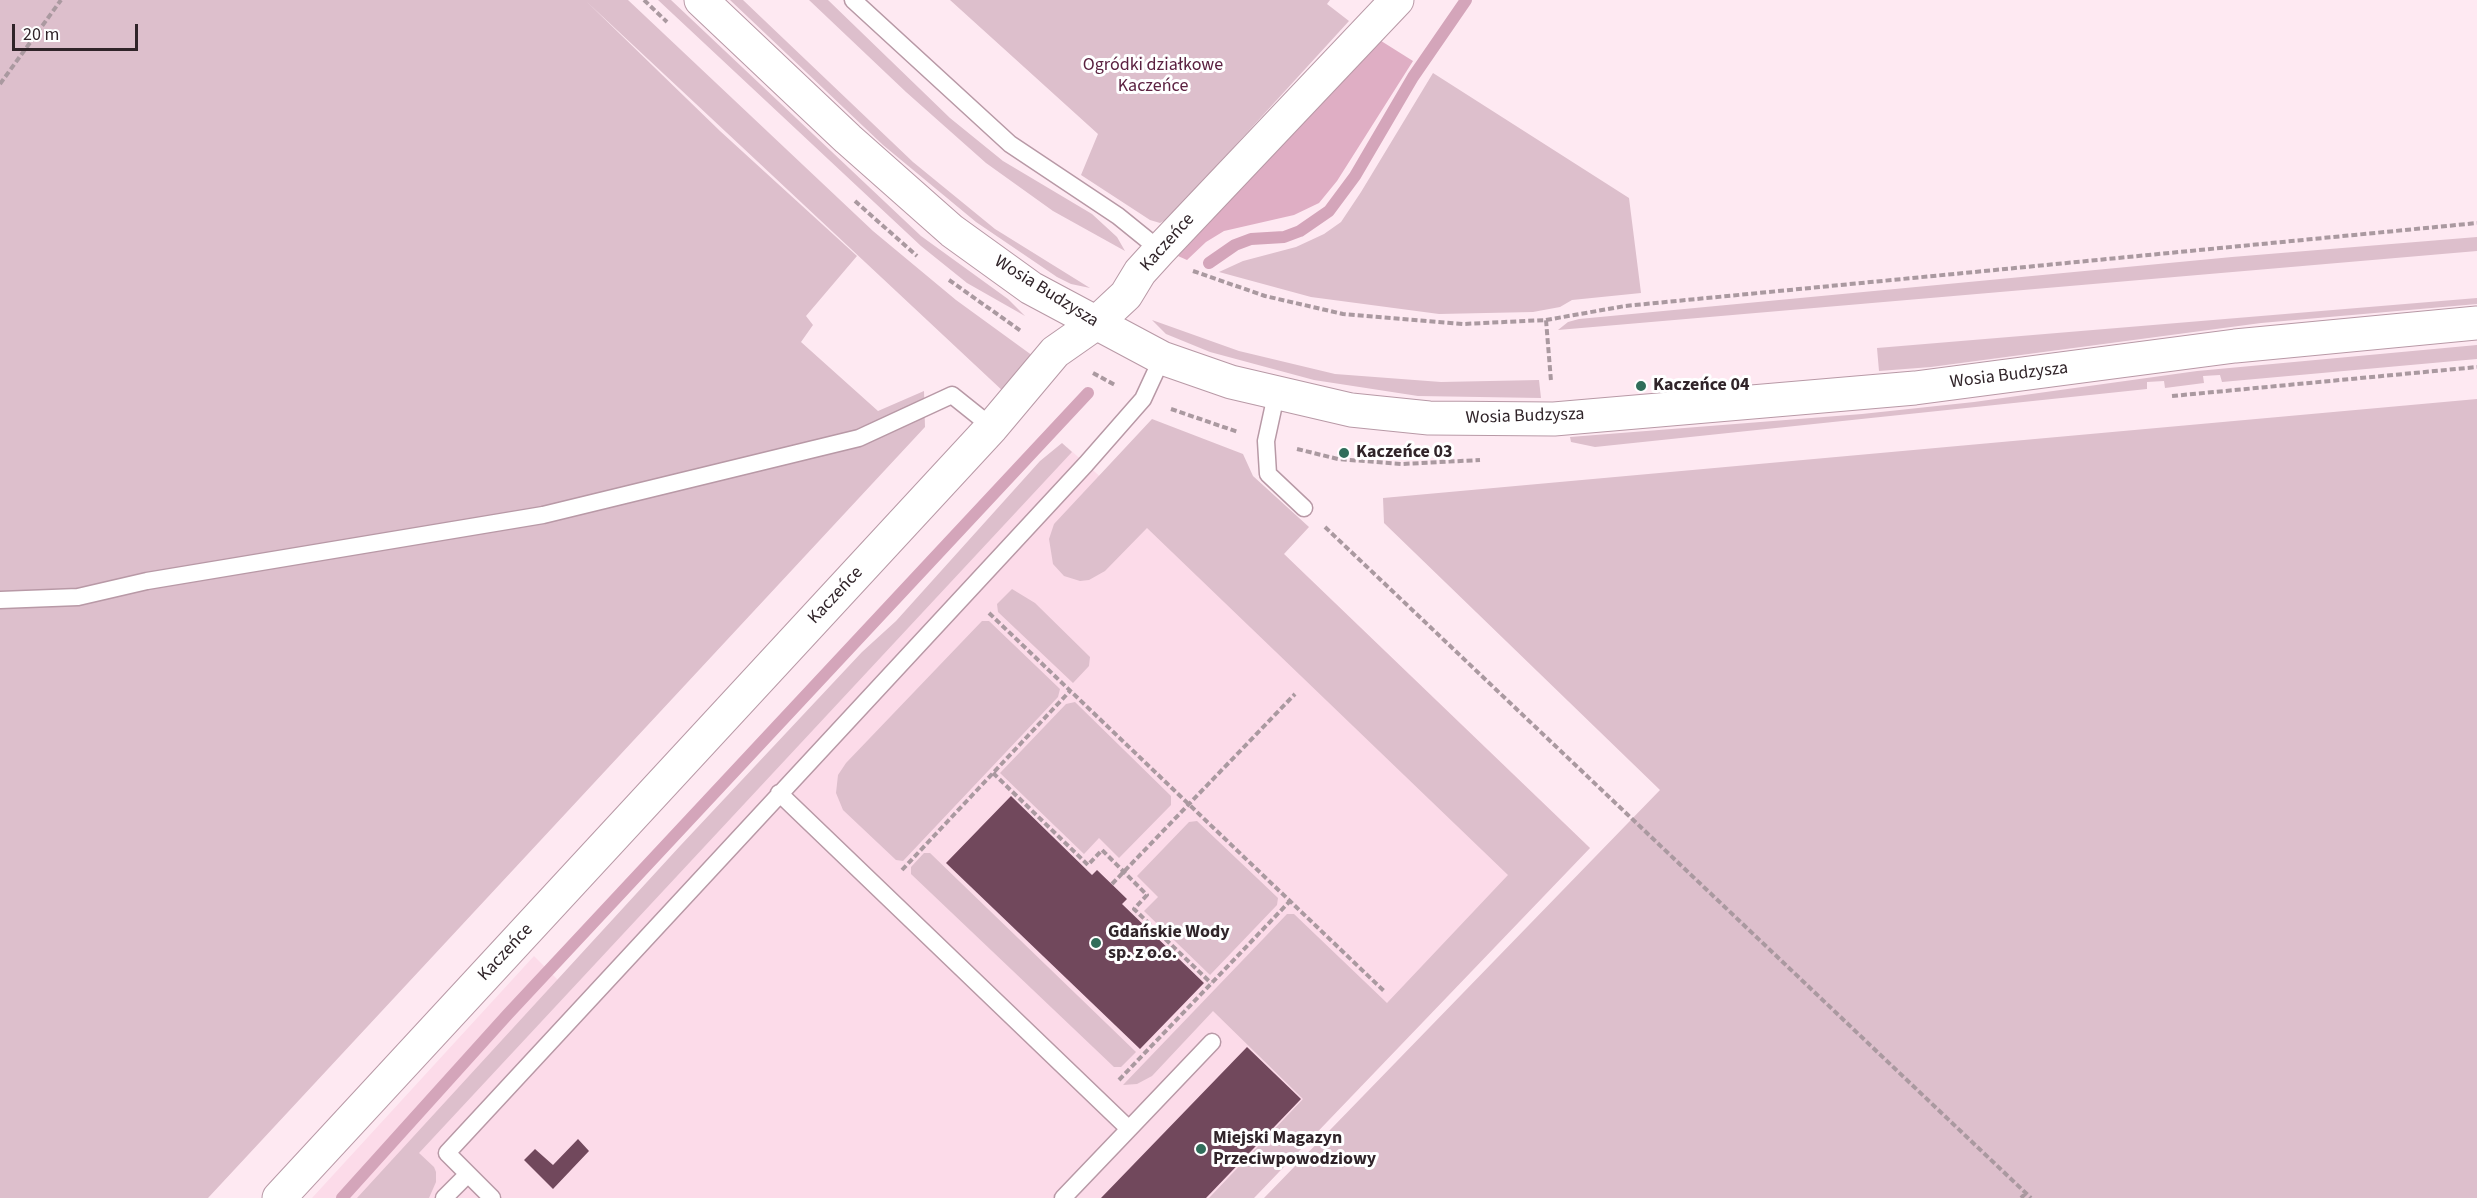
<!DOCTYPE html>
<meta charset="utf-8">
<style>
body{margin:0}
#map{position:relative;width:2477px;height:1198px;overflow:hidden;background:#fee9f2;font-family:"Source Sans 3",sans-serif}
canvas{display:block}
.scale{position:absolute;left:12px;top:24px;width:126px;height:27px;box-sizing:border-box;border:3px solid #302429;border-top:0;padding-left:8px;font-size:18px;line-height:21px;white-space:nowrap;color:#302429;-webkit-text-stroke:4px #fff;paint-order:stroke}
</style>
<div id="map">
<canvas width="2477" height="1198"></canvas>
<div class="scale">20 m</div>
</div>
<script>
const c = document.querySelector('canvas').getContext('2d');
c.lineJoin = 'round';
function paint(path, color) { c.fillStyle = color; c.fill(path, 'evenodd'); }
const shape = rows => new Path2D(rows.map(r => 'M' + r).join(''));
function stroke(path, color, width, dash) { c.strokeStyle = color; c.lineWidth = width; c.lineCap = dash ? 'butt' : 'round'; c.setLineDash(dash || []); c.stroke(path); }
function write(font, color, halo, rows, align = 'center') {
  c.font = font + ' "Source Sans 3",sans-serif'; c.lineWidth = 6; c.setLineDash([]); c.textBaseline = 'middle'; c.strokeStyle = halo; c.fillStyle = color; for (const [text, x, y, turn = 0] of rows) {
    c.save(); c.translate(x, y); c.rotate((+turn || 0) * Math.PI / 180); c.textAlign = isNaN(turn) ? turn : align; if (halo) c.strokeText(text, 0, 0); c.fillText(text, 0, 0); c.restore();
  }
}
const built = shape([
 [1067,447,1123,497,1284,554,1590,848,1254,1198,312,1198,534,956,563,985]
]);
const green = shape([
 [0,0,628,0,873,231,956,300,1033,356,1005,393,587,2,720,131,857,256,806,316,813,325,801,342,878,411,924,391,925,427,208,1198,0,1198],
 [658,0,671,0,921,236,1008,299,1025,316,967,283,921,246],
 [730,0,743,0,913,162,995,229,1090,288,1071,284,1057,277,976,222,883,145],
 [809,0,828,0,950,118,1003,161,1092,214,1117,237,1125,251,1053,211,986,163,906,92],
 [950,0,1330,0,1327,4,1349,21,1169,218,1160,223,1150,220,1081,175,1098,134],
 [1433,73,1629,198,1641,293,1572,300,1560,307,1533,312,1439,314,1311,297,1219,272,1243,261,1296,247,1324,234,1341,222,1361,192],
 [2477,237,2477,251,1558,330,1568,322,1579,319,2232,257],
 [2477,298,2477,304,2261,323,1931,367,1879,371,1877,348],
 [1152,320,1239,351,1335,374,1441,382,1539,380,1541,398,1418,396,1314,380,1210,352,1166,334],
 [2477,345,2477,359,2222,382,2220,375,2203,376,2204,383,2165,388,2164,381,2147,382,2147,389,1595,447,1571,442,1570,437,1862,414,1974,402,2197,371],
 [2477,399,2477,1198,1264,1198,1660,790,1384,523,1383,498],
 [1152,419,1243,454,1253,476,1309,527,1284,554,1590,848,1254,1198,1209,1198,1303,1099,1213,1011,1152,1076,1137,1084,1123,1085,1287,914,1294,914,1387,1003,1508,875,1147,528,1105,571,1089,580,1080,581,1064,576,1053,564,1049,539,1054,524],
 [1062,443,1072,452,419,1153,434,1167,436,1172,436,1182,429,1198,357,1198,680,846,862,652,896,621,1040,461],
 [1012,589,1035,603,1090,657,1089,666,1073,683,998,612,997,604],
 [982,621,989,621,1060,689,1058,697,903,861,896,860,843,810,836,793,838,775,846,763],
 [1075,702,1171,796,1171,805,1119,858,1099,838,1084,854,1000,773,1066,704],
 [1197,821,1278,898,1277,905,1210,975,1144,911,1158,897,1137,876,1189,822],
 [924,853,930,853,1136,1052,1121,1067,1114,1067,911,874,911,867]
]);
const forest = shape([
 [1378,39,1413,61,1337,181,1319,203,1294,215,1224,231,1206,242,1187,260,1178,256]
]);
const stream = shape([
 [1209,263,1235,245,1251,239,1284,237,1300,231,1329,211,1355,176,1413,77,1466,0],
 [342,1198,508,1014,1088,393]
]);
const building = shape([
 [1011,796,1092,875,1097,870,1127,899,1122,904,1204,983,1140,1049,946,863],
 [1247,1047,1301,1099,1206,1198,1101,1198],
 [578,1139,589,1151,553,1189,524,1160,535,1149,553,1165]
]);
const path = shape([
 [644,0,667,22],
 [0,84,61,0],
 [855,201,917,256],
 [1193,271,1265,296,1343,314,1463,324,1546,320,1551,381],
 [949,280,1021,331],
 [1546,320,1625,306,2477,223],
 [1093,373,1115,385],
 [2172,396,2477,367],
 [1171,409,1238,432],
 [1297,449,1338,459,1402,464,1480,460],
 [1325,527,2031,1198],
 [989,613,1385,992],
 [993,773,1088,865,1102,850,1147,895,1134,909,1211,983],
 [902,870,1070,691],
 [1112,884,1295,694],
 [1119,1080,1290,901],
 [2021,1198,2026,1193]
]);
const service = shape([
 [853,0,1010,144,1118,216,1160,250],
 [1276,395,1266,441,1268,474,1304,508],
 [0,600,78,597,147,581,543,515,859,438,952,395,992,427],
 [779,793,1129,1129,1063,1198],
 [1129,1129,1212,1042],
 [444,1198,468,1174],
 [492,1198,447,1153,1086,464,1143,399,1162,358]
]);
const minor = shape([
 [279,1198,992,427,1055,352,1095,324,1126,295,1140,272,1160,250,1397,0]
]);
const tertiary = shape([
 [701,0,848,139,952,231,1031,288,1162,358,1231,382,1351,410,1429,418,1554,419,1915,388,2235,346,2477,323]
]);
const markers = [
 [1641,386,6,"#306d5a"],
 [1344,453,6,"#306d5a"],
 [1096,943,6,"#306d5a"],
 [1201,1149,6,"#306d5a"]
];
const parkNames = [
 ["Ogródki działkowe",1153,66],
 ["Kaczeńce",1153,87]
];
const streetNames = [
 ["Kaczeńce",1168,243,-48],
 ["Wosia Budzysza",1046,292,32],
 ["Wosia Budzysza",2009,376,-7],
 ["Wosia Budzysza",1525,417,-2],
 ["Kaczeńce",836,596,-47],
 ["Kaczeńce",506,953,-47]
];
const poiNames = [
 ["Kaczeńce 04",1653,386],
 ["Kaczeńce 03",1356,453],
 ["Gdańskie Wody",1108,933],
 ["sp. z o.o.",1108,954],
 ["Miejski Magazyn",1213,1139],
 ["Przeciwpowodziowy",1213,1160]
];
paint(built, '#fcdbe9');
paint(green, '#ddbfcc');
paint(forest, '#dfaec4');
stroke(stream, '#d4a5ba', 12);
paint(building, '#71485c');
stroke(service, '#b899a6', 19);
stroke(minor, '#b899a6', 35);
stroke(tertiary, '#b899a6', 35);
stroke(path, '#aa99a0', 4, [6, 3]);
stroke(service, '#fff', 16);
stroke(minor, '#fff', 33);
stroke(tertiary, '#fff', 33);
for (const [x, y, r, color] of markers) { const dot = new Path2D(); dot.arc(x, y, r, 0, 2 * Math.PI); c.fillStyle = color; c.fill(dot); stroke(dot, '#fff', 2); }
write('18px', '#5b2140', '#fff', parkNames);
write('18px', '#302429', '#fff', streetNames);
write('bold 18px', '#302429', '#fff', poiNames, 'left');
</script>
